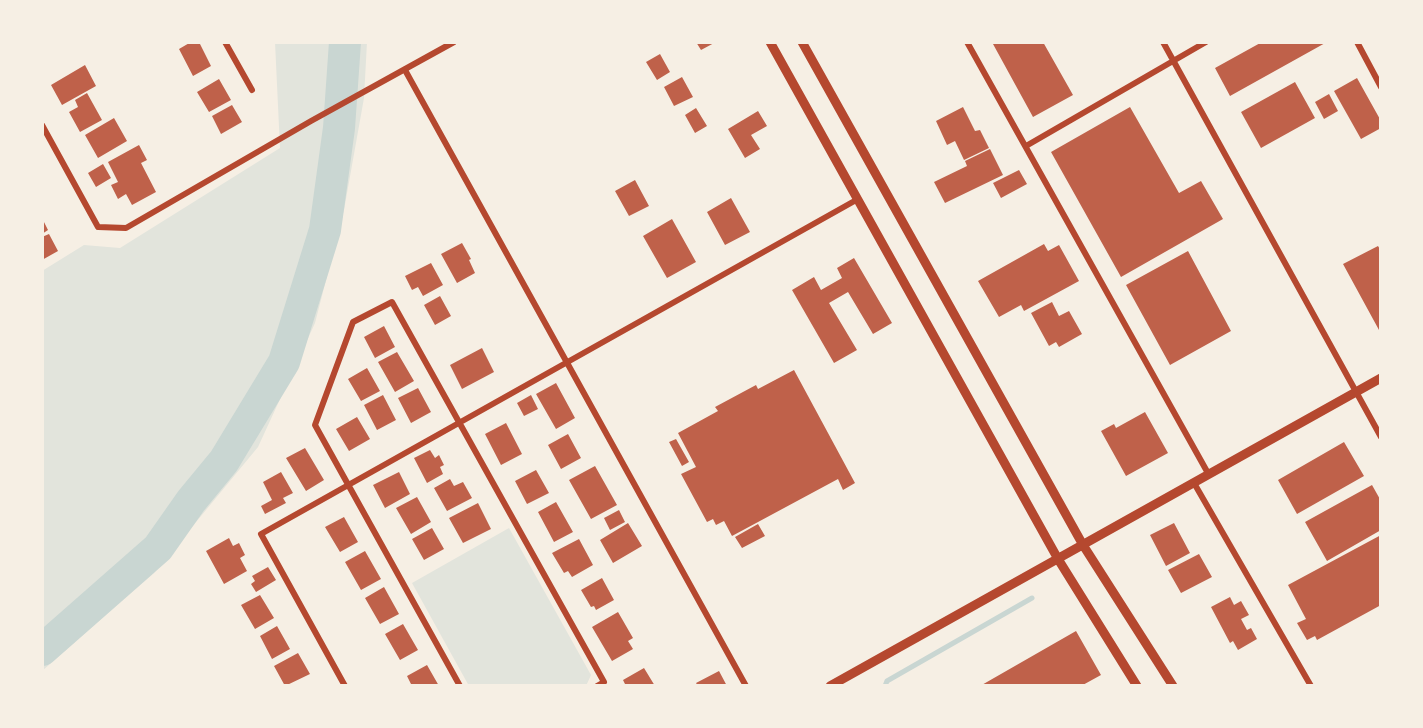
<!DOCTYPE html>
<style>
body{margin:0}
#map{position:relative;width:1423px;height:728px;overflow:hidden;background:#f6efe4;font-family:Bitter,serif}
canvas{display:block}
.frame{position:absolute;inset:0;border:44px solid #f6efe4;pointer-events:none}
</style>
<div id="map">
<canvas width="1423" height="728"></canvas>
<div class="frame"></div>
</div>
<script>
const c = document.querySelector('canvas').getContext('2d');
c.lineJoin = 'round';
function paint(path, color) { c.fillStyle = color; c.fill(path, 'evenodd'); }
const shape = rows => new Path2D(rows.map(r => 'M' + r).join(''));
function stroke(path, color, width, dash) { c.strokeStyle = color; c.lineWidth = width; c.lineCap = dash ? 'butt' : 'round'; c.setLineDash(dash || []); c.stroke(path); }
const green = shape([
 [275,42,367,42,364,98,344,210,315,323,258,447,154,573,42,671,42,271,84,245,120,248,280,148],
 [509,528,591,675,586,686,469,686,412,583]
]);
const stream = shape([
 [885,686,887,681,1032,598]
]);
const river = shape([
 [42,650,158,548,191,501,224,461,284,362,325,230,339,128,345,42]
]);
const building = shape([
 [191,42,199,42,211,66,193,76,179,49],
 [696,42,716,42,701,50],
 [997,42,1043,42,1073,95,1033,117,993,44],
 [1262,42,1327,42,1230,96,1215,68],
 [660,54,670,72,657,80,646,62],
 [85,65,96,86,62,105,51,85],
 [682,77,693,97,674,106,664,87],
 [1357,78,1381,121,1381,128,1361,139,1334,91],
 [219,79,231,100,209,112,197,92],
 [1295,82,1315,118,1261,148,1241,112],
 [87,93,102,120,80,132,69,112,78,107,75,100],
 [1329,94,1338,111,1324,119,1315,102],
 [232,105,242,122,221,134,212,116],
 [963,107,975,131,980,130,989,148,964,160,955,141,947,145,936,121],
 [1130,107,1179,193,1201,181,1223,219,1121,277,1051,152],
 [696,108,707,126,695,133,685,115],
 [758,111,767,126,751,135,760,149,745,158,728,129],
 [114,118,127,141,98,158,85,135],
 [139,145,147,160,141,163,156,192,132,205,126,194,118,199,111,185,118,182,108,162],
 [990,149,1003,175,945,203,934,182,967,166,965,161],
 [103,164,111,178,96,187,88,173],
 [1019,170,1027,184,1001,198,993,183],
 [635,180,649,206,629,216,615,191],
 [731,198,750,232,725,245,707,212],
 [42,218,48,230,42,234],
 [672,219,696,262,667,278,643,236],
 [49,234,58,251,42,260,42,237],
 [462,243,471,259,469,260,475,273,457,283,441,254],
 [1044,244,1048,251,1059,245,1079,281,1024,311,1021,305,999,317,978,281],
 [1378,246,1381,251,1381,330,1379,330,1343,264],
 [1188,251,1231,331,1170,365,1126,285],
 [854,258,892,323,873,334,848,292,829,303,857,350,834,363,792,290,814,277,821,290,842,278,837,268],
 [431,263,443,285,423,296,418,287,412,290,405,276],
 [440,296,451,316,435,325,424,305],
 [1052,302,1059,316,1069,311,1082,334,1059,347,1056,342,1049,346,1031,313],
 [384,326,395,347,375,358,364,337],
 [482,348,494,372,462,389,450,365],
 [397,352,414,381,395,392,378,362],
 [367,368,380,391,361,401,348,379],
 [794,370,855,483,843,490,838,479,732,536,724,521,716,525,713,519,707,522,681,474,696,467,678,433,718,411,715,407,756,385,758,389],
 [556,383,575,418,556,429,536,394],
 [418,388,431,412,411,423,398,398],
 [383,395,396,420,377,430,364,405],
 [531,395,538,409,524,416,517,403],
 [1145,412,1168,453,1126,476,1101,431,1114,424,1116,428],
 [357,417,370,439,349,451,336,429],
 [506,423,522,454,501,465,485,434],
 [568,434,581,458,561,469,548,445],
 [676,439,689,462,682,466,669,442],
 [1344,442,1364,476,1297,514,1278,480],
 [305,448,324,480,306,491,286,458],
 [430,450,435,458,439,455,444,465,440,467,443,474,427,483,414,458],
 [595,466,617,505,591,519,569,480],
 [536,470,549,493,527,504,515,481],
 [281,472,293,493,283,498,286,503,265,514,261,506,272,500,263,482],
 [399,472,410,494,385,508,373,485],
 [450,479,454,486,463,482,472,498,447,511,434,488],
 [1372,485,1381,501,1381,530,1327,561,1305,522],
 [417,497,431,522,411,534,396,508],
 [556,502,573,532,554,542,538,512],
 [478,503,491,529,463,543,449,518],
 [619,510,625,522,610,530,604,518],
 [344,517,358,542,340,552,325,527],
 [628,523,642,546,613,563,600,540],
 [1174,523,1190,553,1166,566,1150,535],
 [758,524,765,536,742,548,735,537],
 [432,528,444,549,424,560,412,539],
 [1381,535,1381,605,1317,640,1315,636,1307,640,1297,623,1306,619,1288,585],
 [229,538,233,546,239,543,245,555,240,558,247,571,224,584,206,551],
 [579,539,593,565,572,577,568,571,564,573,552,553],
 [365,551,381,579,361,590,345,562],
 [1199,554,1212,577,1181,593,1168,570],
 [268,567,276,580,256,592,251,584,255,581,252,576],
 [602,578,614,600,596,610,594,606,591,607,581,590],
 [384,587,399,614,380,624,365,598],
 [260,595,274,618,255,629,241,605],
 [1230,597,1234,605,1241,601,1249,615,1241,619,1247,630,1251,628,1257,639,1238,650,1233,641,1230,643,1211,607],
 [618,612,633,638,628,641,633,649,612,661,592,627],
 [403,624,418,650,400,660,385,634],
 [277,626,290,649,272,659,260,636],
 [1076,631,1101,675,1081,686,980,686],
 [298,653,310,674,285,686,274,666],
 [427,665,439,686,412,686,407,676],
 [644,668,655,686,626,686,623,680],
 [719,671,727,686,698,686,696,683]
]);
const minor = shape([
 [225,42,252,90],
 [967,42,1209,475],
 [1163,42,1381,437],
 [1357,42,1381,87],
 [405,70,746,686],
 [42,125,98,227,126,228,311,121,454,42],
 [1026,146,1206,42],
 [1194,483,1311,686],
 [345,686,261,534,858,199],
 [460,686,315,425,353,322,392,302,604,682,597,686]
]);
const tertiary = shape([
 [770,42,1058,559,1137,686],
 [802,42,1083,545,1173,686],
 [830,686,1381,378]
]);
paint(green, '#e2e4dc');
stroke(stream, '#c9d6d2', 5);
stroke(river, '#c9d6d2', 32);
paint(building, '#bf614a');
stroke(minor, '#b5482f', 6);
stroke(tertiary, '#b5482f', 9);
</script>
